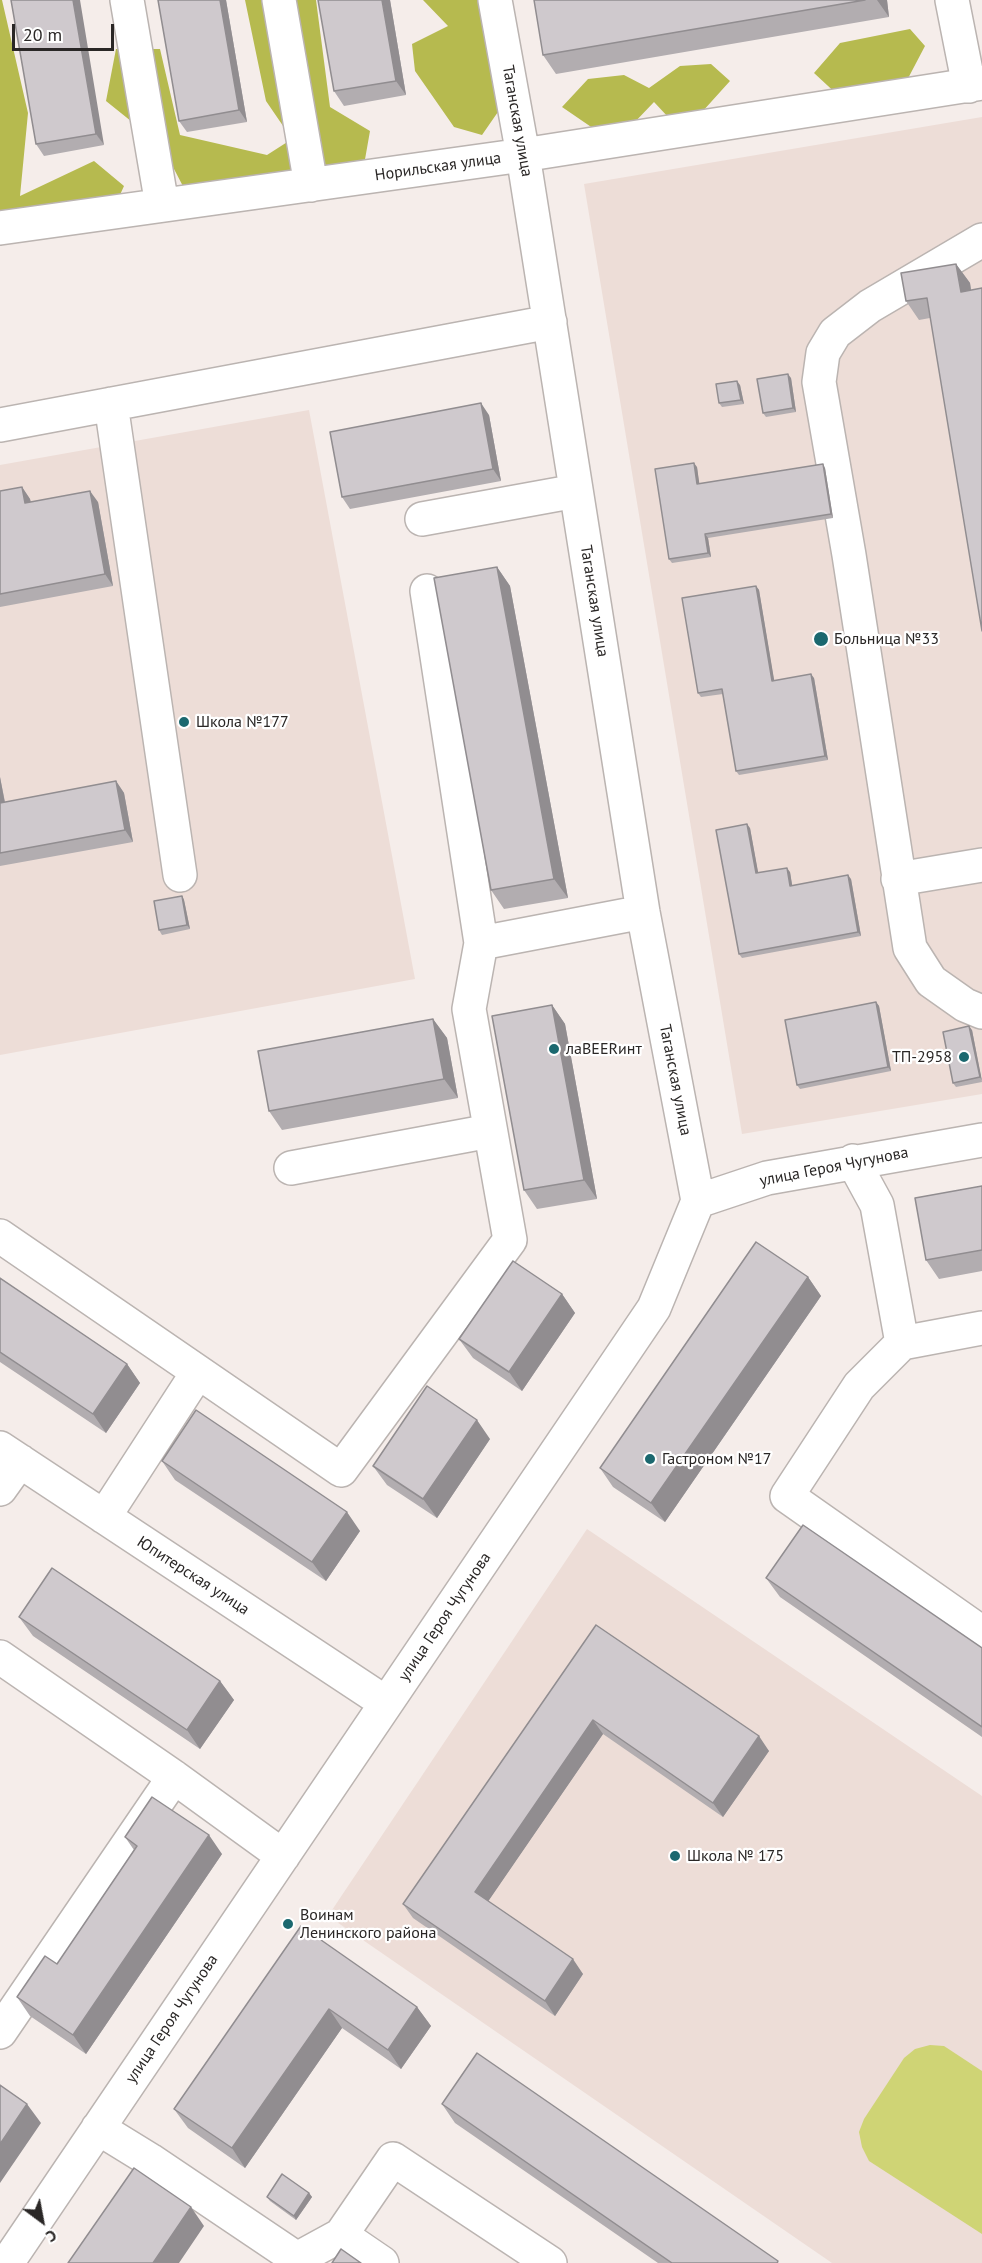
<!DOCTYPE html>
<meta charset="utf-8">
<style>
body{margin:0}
#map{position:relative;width:982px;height:2263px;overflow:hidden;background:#f5edea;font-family:"PT Sans",sans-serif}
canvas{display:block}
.north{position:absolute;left:12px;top:2191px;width:60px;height:60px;-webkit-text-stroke:4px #fff;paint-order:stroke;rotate:148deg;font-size:16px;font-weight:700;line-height:24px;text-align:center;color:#2a2726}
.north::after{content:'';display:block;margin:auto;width:21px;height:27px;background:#2a2726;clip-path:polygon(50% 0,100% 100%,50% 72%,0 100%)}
.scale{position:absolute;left:12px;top:24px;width:102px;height:27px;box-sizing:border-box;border:3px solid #2a2726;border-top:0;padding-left:8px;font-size:18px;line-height:21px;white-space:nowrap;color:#2a2726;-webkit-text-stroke:4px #fff;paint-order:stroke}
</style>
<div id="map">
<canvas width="982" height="2263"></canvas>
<div class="north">С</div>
<div class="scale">20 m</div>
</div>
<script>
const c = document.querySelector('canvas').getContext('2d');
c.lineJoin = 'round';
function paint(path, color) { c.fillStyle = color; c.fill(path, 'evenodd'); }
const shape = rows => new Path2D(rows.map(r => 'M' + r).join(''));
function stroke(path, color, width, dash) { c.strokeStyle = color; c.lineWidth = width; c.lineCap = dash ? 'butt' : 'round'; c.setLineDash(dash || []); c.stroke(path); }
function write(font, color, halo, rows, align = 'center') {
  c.font = font + ' "PT Sans",sans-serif'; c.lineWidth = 4.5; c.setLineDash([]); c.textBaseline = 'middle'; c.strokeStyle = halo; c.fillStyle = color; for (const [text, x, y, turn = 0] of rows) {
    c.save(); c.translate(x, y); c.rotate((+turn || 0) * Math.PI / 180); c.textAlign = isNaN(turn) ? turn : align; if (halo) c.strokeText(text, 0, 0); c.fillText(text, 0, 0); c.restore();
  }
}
const built = shape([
 [982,117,982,1094,742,1134,584,184],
 [309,410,415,979,0,1055,0,465],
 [587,1529,982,1796,982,2263,832,2263,328,1916]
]);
const green = shape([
 [930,2045,944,2046,982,2071,982,2234,869,2161,862,2147,859,2132,864,2119,904,2058,915,2049]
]);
const forest = shape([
 [0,0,2,0,28,113,20,196,94,161,124,186,109,219,0,235],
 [245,0,316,0,330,107,370,131,364,165,186,192,162,146,106,101,116,49,160,49,180,135,267,155,292,139,266,101],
 [423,0,479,0,500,109,482,135,454,127,415,71,412,44,448,26],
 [910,29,925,46,904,86,841,98,814,73,840,43],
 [711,64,730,81,702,112,669,118,654,102,632,125,600,133,562,107,588,79,624,75,649,88,680,66]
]);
const minor = shape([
 [127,0,162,205],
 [279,0,311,185],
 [495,0,523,155,643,912,698,1201],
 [952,0,969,86],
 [0,228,523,155,982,83],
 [982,240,870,306,835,333,823,353,819,382,849,555,910,948,931,981,965,1005,982,1012],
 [111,404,180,875],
 [0,425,550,322],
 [422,519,576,491],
 [898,879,982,865],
 [481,943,643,912],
 [853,1161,877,1205,902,1343,982,1328],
 [291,1168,490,1131],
 [0,1236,341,1470,510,1240,469,1009,481,943,427,591],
 [902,1343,859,1386,787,1496,982,1633],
 [0,1448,386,1703],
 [0,1489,20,1461],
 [104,1517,198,1372],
 [0,1657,174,1777],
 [0,2032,174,1777,283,1856],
 [98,2128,150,2160,297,2259,341,2235,393,2159,550,2263],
 [341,2235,382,2263],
 [7,2263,654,1308,698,1201,767,1178,982,1140]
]);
const wall = shape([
 [11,0,104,145,44,156,36,144],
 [158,0,226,0,247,122,187,132,179,121],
 [390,0,406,95,344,106,334,91],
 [534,0,887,0,889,17,556,74,543,55],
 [956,264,970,283,971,290,930,318,919,320,906,301],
 [791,378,796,412,766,417,763,413],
 [740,385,744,404,722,407,719,403],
 [489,415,501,481,350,509,342,497],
 [697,467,699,484,825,468,833,518,708,538,711,557,672,563,669,559],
 [22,487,30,499,31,502,98,502,113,586,0,607,0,491],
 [497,567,510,586,568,898,504,909,491,890],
 [756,586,759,590,774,681,814,678,828,760,739,775,736,771,723,694,701,697,698,693],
 [0,777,5,802,116,781,124,793,133,842,0,866],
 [750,828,758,873,790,872,792,886,851,879,861,936,742,958,739,954],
 [182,896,184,900,190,929,162,935,159,930],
 [876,1002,879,1006,891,1071,800,1089,797,1085],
 [552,1005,565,1024,597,1199,537,1209,524,1190],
 [433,1019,447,1038,458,1098,282,1130,269,1111],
 [972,1030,982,1082,956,1087,953,1083],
 [982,1186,982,1271,939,1279,926,1260],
 [808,1277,821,1296,665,1522,613,1487,600,1468],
 [0,1278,127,1364,140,1383,106,1433,0,1362],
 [562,1294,575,1313,522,1391,473,1358,459,1339],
 [490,1439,437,1518,387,1485,373,1466],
 [162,1461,360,1531,326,1581,175,1480],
 [766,1578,982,1648,982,1737,780,1597],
 [19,1617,220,1681,234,1700,200,1749,33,1636],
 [596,1625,769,1751,723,1817,603,1734,488,1901,583,1974,555,2016,413,1918,403,1904],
 [125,1837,222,1854,86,2054,30,2016,17,1997,57,1964,134,1850],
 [301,1926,417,2007,431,2026,401,2069,342,2028,245,2168,188,2128,174,2109],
 [442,2104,779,2263,658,2263,455,2123],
 [309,2193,312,2197,296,2220,270,2201,267,2197]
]);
const shadedWall = shape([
 [73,0,80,0,104,145,96,134],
 [220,0,226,0,247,122,239,110],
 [382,0,390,0,406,95,396,81],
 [877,0,887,0,889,17],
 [956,264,970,283,974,311,961,292],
 [788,374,791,378,796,412,793,408],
 [737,381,740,385,744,404,741,400],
 [481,403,489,415,501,481,493,469],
 [694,463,697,467,700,488,697,484],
 [823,464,825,468,833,518,831,514],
 [22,487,30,499,33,514,25,503],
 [90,491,98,502,113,586,105,574],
 [705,534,708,538,711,557,708,553],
 [497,567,510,586,568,898,554,879],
 [756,586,759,590,775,685,772,681],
 [811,674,814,678,828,760,825,756],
 [0,777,7,814,0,805],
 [116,781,124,793,133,842,125,830],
 [747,824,750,828,759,877,756,873],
 [787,868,790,872,793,890,790,886],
 [848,875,851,879,861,936,858,932],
 [182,896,184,900,190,929,187,925],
 [876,1002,879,1006,891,1071,888,1067],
 [552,1005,565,1024,597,1199,584,1180],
 [433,1019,447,1038,458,1098,444,1079],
 [969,1026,972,1030,982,1081,980,1077],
 [808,1277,821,1296,665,1522,651,1503],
 [562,1294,575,1313,522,1391,509,1372],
 [127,1364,140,1383,106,1433,93,1414],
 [477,1420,490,1439,437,1518,423,1499],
 [347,1512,360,1531,326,1581,312,1562],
 [220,1681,234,1700,200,1749,187,1730],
 [593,1720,603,1734,485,1906,475,1892],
 [759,1736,769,1751,723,1817,713,1803],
 [209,1835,222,1854,86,2054,73,2035],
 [573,1959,583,1974,555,2016,545,2001],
 [417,2007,431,2026,401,2069,388,2050],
 [329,2009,342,2028,245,2168,232,2148],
 [27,2104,41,2123,0,2183,0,2144],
 [309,2193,312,2197,296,2220,294,2216],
 [191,2207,204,2226,179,2263,153,2263]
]);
const building = shape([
 [11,0,73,0,96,134,36,144,11,0],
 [158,0,220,0,239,110,179,121,158,0],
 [318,0,382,0,396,81,334,91,318,0],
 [534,0,865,0,543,55,534,0],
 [956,264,961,292,982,288,982,631,927,298,906,301,901,273,956,264],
 [788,374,793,408,763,413,757,379,788,374],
 [737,381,741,400,719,403,716,384,737,381],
 [481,403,493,469,342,497,330,432,481,403],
 [694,463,697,484,823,464,831,514,705,534,708,553,669,559,655,469,694,463],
 [22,487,25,503,90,491,105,574,0,594,0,491,22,487],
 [497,567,554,879,491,890,434,578,497,567],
 [756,586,772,681,811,674,825,756,736,771,722,689,698,693,682,598,756,586],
 [116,781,125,830,0,853,0,803,116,781],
 [747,824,756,873,787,868,790,886,848,875,858,932,739,954,716,830,747,824],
 [182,896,187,925,159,930,154,901,182,896],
 [876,1002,888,1067,797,1085,785,1020,876,1002],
 [552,1005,584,1180,524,1190,492,1016,552,1005],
 [433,1019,444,1079,269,1111,258,1051,433,1019],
 [969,1026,980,1077,953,1083,943,1032,969,1026],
 [982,1186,982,1250,926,1260,915,1198,982,1186],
 [756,1242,808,1277,651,1503,600,1468,756,1242],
 [513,1261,562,1294,509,1372,459,1339,513,1261],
 [0,1278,127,1364,93,1414,0,1352,0,1278],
 [427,1386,477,1420,423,1499,373,1466,427,1386],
 [196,1410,347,1512,312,1562,162,1461,196,1410],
 [803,1525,982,1648,982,1727,766,1578,803,1525],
 [52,1568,220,1681,187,1730,19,1617,52,1568],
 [596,1625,759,1736,713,1803,593,1720,475,1892,573,1959,545,2001,403,1904,596,1625],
 [152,1797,209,1835,73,2035,17,1997,45,1956,57,1964,137,1846,125,1837,152,1797],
 [301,1926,417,2007,388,2050,329,2009,232,2148,174,2109,301,1926],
 [477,2053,778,2261,777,2263,672,2263,442,2104,477,2053],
 [0,2085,27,2104,0,2144,0,2085],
 [134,2168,191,2207,153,2263,68,2263,134,2168],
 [282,2174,309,2193,294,2216,267,2197,282,2174],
 [341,2249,361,2263,332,2263,341,2249]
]);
const markers = [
 [821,639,8,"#1b686f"],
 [184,722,6,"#1b686f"],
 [554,1049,6,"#1b686f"],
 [964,1057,6,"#1b686f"],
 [650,1459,6,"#1b686f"],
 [675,1856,6,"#1b686f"],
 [288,1924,6,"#1b686f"]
];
const streetNames = [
 ["Таганская улица",517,121,80],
 ["Норильская улица",438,167,-8],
 ["Таганская улица",594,601,81],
 ["Таганская улица",675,1080,79],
 ["улица Героя Чугунова",834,1167,-11],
 ["Юпитерская улица",193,1576,33],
 ["улица Героя Чугунова",445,1617,-56],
 ["улица Героя Чугунова",172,2019,-56]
];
const poiNames = [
 ["Больница №33",834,639],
 ["Школа №177",196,722],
 ["лаBEERинт",566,1049],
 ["ТП-2958",952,1057,"right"],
 ["Гастроном №17",662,1459],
 ["Школа № 175",687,1856],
 ["Воинам",300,1915],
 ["Ленинского района",300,1933]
];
paint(built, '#edddd7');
paint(green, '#cfd475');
paint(forest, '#b6ba4f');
stroke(minor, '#bbb4b1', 36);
stroke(minor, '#fff', 33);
paint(wall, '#b2adb0');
paint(shadedWall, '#918d90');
paint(building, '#cfc9cd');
stroke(building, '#918d90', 1.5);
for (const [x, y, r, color] of markers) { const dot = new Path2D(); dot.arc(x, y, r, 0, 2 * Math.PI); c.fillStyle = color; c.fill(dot); stroke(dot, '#fff', 2); }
write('16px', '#2a2726', '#fff', streetNames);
write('16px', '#2a2726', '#fff', poiNames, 'left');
</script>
